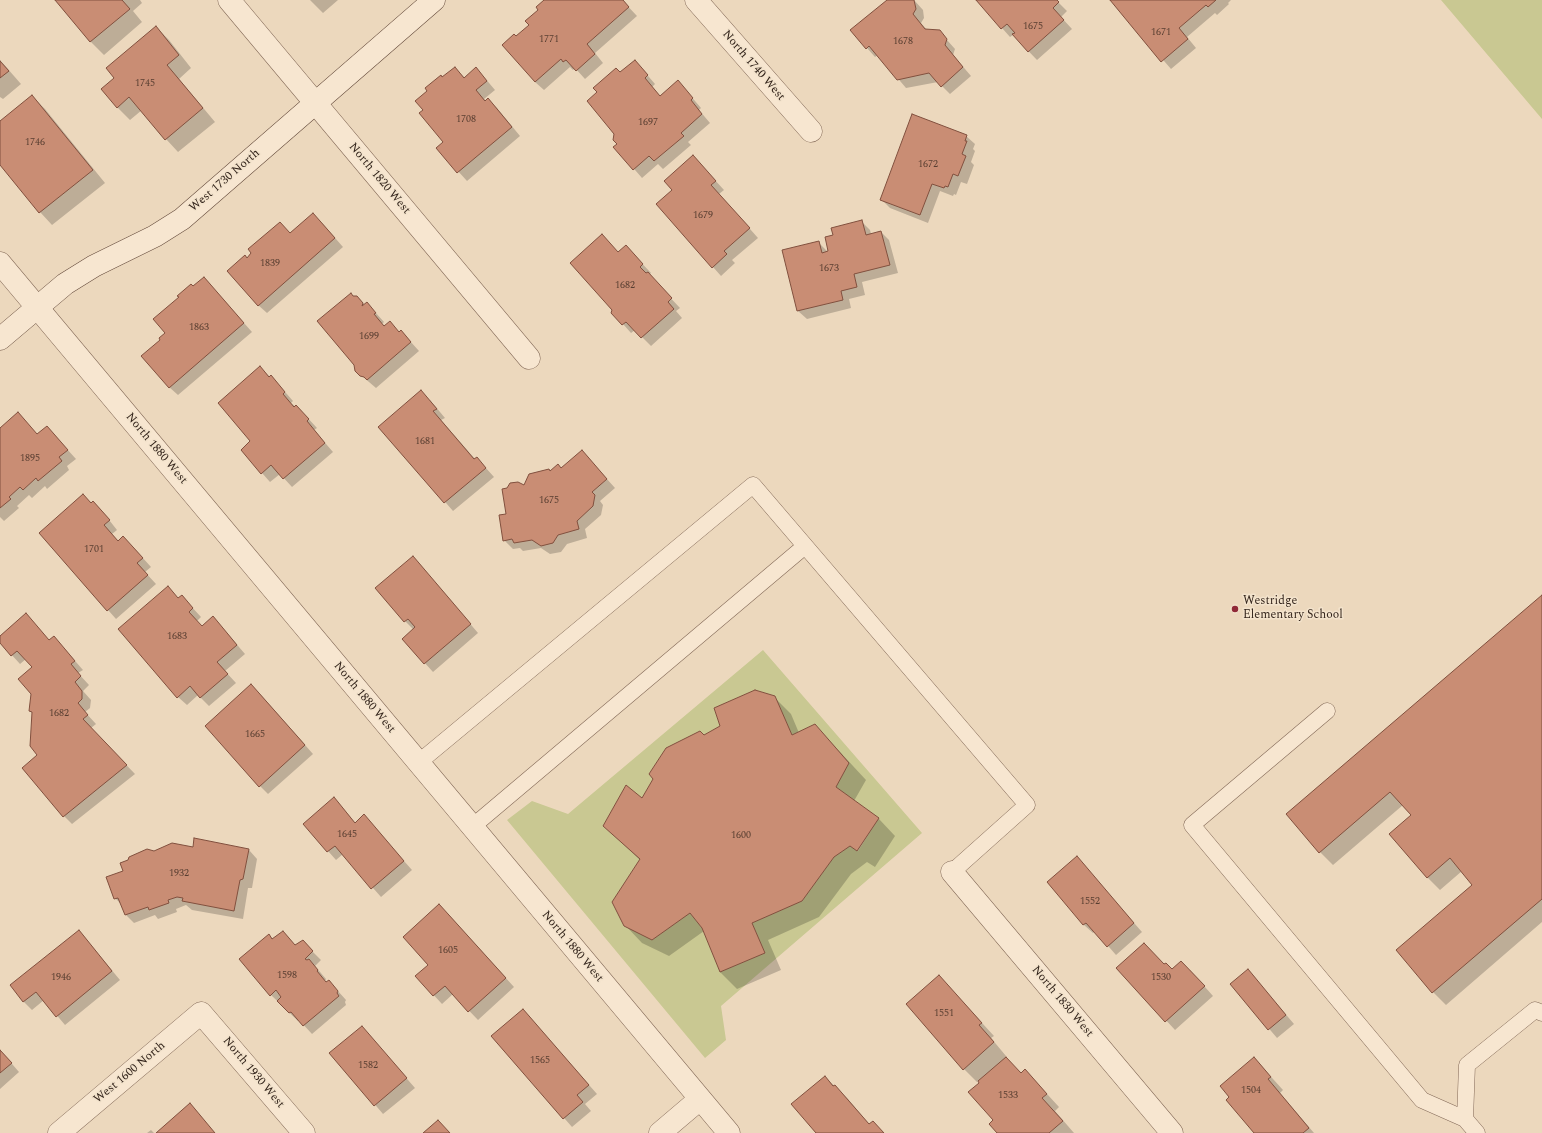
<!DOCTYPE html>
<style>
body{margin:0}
canvas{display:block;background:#ecd8bd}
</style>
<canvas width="1542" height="1133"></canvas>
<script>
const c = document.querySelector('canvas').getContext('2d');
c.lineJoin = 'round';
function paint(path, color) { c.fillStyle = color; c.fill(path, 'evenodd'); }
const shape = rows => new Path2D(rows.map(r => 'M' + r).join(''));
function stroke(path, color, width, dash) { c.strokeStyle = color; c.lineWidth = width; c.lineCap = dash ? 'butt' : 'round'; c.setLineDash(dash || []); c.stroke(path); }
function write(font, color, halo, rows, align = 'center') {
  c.font = font + ' Spectral,serif'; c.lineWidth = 3; c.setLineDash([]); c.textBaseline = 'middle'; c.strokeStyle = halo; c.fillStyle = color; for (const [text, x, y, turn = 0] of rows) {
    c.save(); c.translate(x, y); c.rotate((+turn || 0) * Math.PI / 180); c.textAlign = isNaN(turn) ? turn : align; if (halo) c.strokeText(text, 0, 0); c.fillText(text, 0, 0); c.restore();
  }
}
const green = shape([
 [1441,0,1542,0,1542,119],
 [763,650,922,833,721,1006,726,1040,705,1058,507,820,532,801,568,814],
 [755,690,775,696,792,735,815,724,849,763,836,787,879,818,858,851,850,846,834,857,802,901,752,923,765,953,720,972,702,928,690,913,652,940,624,926,612,902,640,859,603,826,626,785,642,798,653,779,649,774,666,748,700,731,704,735,720,726,714,708]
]);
const shadow = shape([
 [56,0,140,0,142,3,133,11,142,22,104,55,91,42],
 [310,0,338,0,323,13],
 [545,0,622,0,637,16,595,53,603,63,585,79,575,68,573,70,570,67,544,90,535,82,516,38,530,25],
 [888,0,914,0,923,10,924,18,921,23,927,30,939,31,955,49,953,55,971,76,950,94,938,82,906,88,878,55,875,57,867,48,852,30],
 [978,0,1056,0,1067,11,1061,17,1072,29,1037,60,1013,35,1010,37,1002,28],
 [1111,0,1231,0,1228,3,1229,4,1217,15,1215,13,1187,37,1196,48,1171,69],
 [156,27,169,40,191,68,179,79,215,122,178,152,166,139,142,110,130,120,117,107,115,78],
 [0,60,21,84,3,99,0,97],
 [455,68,465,78,484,77,495,90,484,99,486,101,488,100,497,108,520,136,467,181,437,148,445,142,425,110,443,78],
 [643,70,655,84,652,87,660,96,678,81,701,108,699,110,710,123,688,142,691,145,663,169,658,164,642,178,615,147,618,144,620,73],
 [32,96,45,109,105,183,52,225,40,212,0,163,0,122],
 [966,136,975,144,973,149,975,151,971,162,974,165,967,184,961,182,956,195,954,194,953,196,940,191,928,223,890,208,882,200],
 [693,156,724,190,719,194,758,238,732,260,735,263,721,276,713,267,673,190],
 [862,222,870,230,871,234,881,232,889,240,898,273,862,282,865,295,849,299,851,308,807,319,798,311,783,251,818,242,829,253,834,235],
 [322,223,343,247,267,313,258,305,247,259,291,234],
 [619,253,634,255,651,273,649,275,680,308,676,311,682,318,651,346,635,330,631,333,623,324],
 [204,278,252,332,178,395,169,387,162,340,193,288],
 [353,297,357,297,365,305,367,303,384,322,382,324,385,326,399,333,401,331,419,351,376,388,355,370],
 [260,368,279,385,293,401,291,403,305,415,317,428,314,430,333,452,292,487,280,474,270,482,262,473,252,442],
 [430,400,445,418,441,420,475,459,477,458,494,477,453,511,380,427],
 [47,427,76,459,67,466,69,470,47,489,45,486,32,498,29,495,17,506,19,508,4,521,0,517,0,429,38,435],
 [590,460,615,488,600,501,603,505,601,515,585,529,587,538,567,544,561,552,550,554,541,548,523,551,520,548,513,549,504,540,507,515,524,486,551,472],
 [91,504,102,511,117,530,112,534,119,542,132,546,151,567,145,572,156,584,116,619,40,533],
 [421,566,478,633,433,672,403,639,414,630,405,621],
 [1542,597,1542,922,1446,1005,1433,992,1474,885,1462,871,1440,890,1428,878,1390,834,1412,816,1403,805,1333,865,1320,852],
 [179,599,190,605,201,617,197,621,202,627,221,626,245,654,225,671,236,683,209,706,198,695,187,705,178,697],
 [0,637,50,641,62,646,83,670,78,673,89,685,83,691,91,700,90,708,85,712,96,724,91,728,135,774,72,824,64,816,38,755,33,714,30,710,33,667,26,659,20,664,0,642],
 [260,694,313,754,268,794,260,786],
 [774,697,791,714,799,733,815,725,866,780,854,801,879,819,895,836,875,867,867,862,851,874,819,917,768,940,781,970,737,989,720,972,704,931,669,956,642,943,625,925,640,860,604,826,642,799,704,736],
 [342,807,356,824,364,816,412,870,381,897,343,854,336,860,304,824],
 [193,848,249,850,257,859,252,888,248,888,243,919,192,910,186,905,176,909,177,912,158,919,155,915,134,923,126,915,123,906,115,898,124,872,154,852],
 [1077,858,1142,932,1116,955,1095,931,1093,933,1084,925,1048,882],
 [448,914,514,987,478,1020,453,994,442,1004,416,976,429,965],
 [79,931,120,980,65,1025,44,1000,32,1010,23,1001],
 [269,935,273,939,311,950,321,960,315,966,326,979,325,981,327,983,329,981,346,1000,345,1002,346,1005,312,1034,299,1020,298,1021,271,995,240,959],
 [1164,965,1172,970,1190,970,1213,996,1175,1030,1118,968],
 [1248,970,1294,1024,1277,1038,1231,984],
 [939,976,994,1036,991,1038,1006,1056,1005,1057,1021,1074,1037,1083,1059,1107,1055,1111,1074,1133,998,1133,981,1083,979,1080,977,1082,964,1069],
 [523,1010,597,1094,585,1104,591,1111,572,1127,492,1036],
 [362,1027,415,1088,383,1114,331,1053],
 [0,1050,19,1072,0,1089],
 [1254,1058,1283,1090,1280,1093,1314,1133,1256,1133],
 [825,1077,848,1099,870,1125,884,1133,817,1133],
 [151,1130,154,1133,147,1133]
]);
const building = shape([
 [55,0,122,0,130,9,90,42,55,0],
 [544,0,623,0,629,7,587,44,595,54,576,71,566,60,563,62,561,59,535,82,502,45,514,34,516,36,529,25,525,21,538,10,536,7,544,0],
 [887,0,914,0,916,9,913,14,925,29,940,30,947,39,945,45,963,67,941,87,929,73,897,80,869,46,866,49,850,30,887,0],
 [976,0,1057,0,1059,2,1053,8,1064,20,1028,52,1012,34,1015,33,1007,24,1001,29,976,0],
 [1110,0,1216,0,1208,7,1206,5,1179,28,1188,39,1161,62,1110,0],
 [156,26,179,55,167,65,203,108,165,140,129,97,117,108,101,89,114,78,106,68,156,26],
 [635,60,648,75,645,78,660,96,678,80,693,98,691,100,702,114,681,133,684,136,654,161,649,156,633,170,613,147,617,144,613,140,614,134,587,101,597,92,593,88,616,68,620,72,635,60],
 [0,61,9,71,0,78,0,61],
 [455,67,464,78,476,67,487,81,476,90,485,101,488,98,512,127,457,173,436,148,443,142,419,113,423,110,415,101,427,91,425,88,441,75,442,77,455,67],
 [32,95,93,170,39,213,0,165,0,121,32,95],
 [912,114,967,135,965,141,967,141,962,154,966,156,958,176,953,174,948,187,945,186,944,188,932,184,920,215,880,200,912,114],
 [693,155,716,181,711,185,750,228,724,251,727,254,712,268,656,204,672,190,664,181,693,155],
 [313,213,335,238,258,306,227,271,245,255,247,258,251,253,248,249,280,222,290,233,313,213],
 [862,220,866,235,881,231,890,265,854,274,857,287,841,291,843,300,797,311,782,250,819,241,822,253,828,251,825,237,833,235,831,228,862,220],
 [602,234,618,252,626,245,643,264,640,267,646,273,648,272,672,298,668,302,674,309,641,338,626,322,622,325,611,313,612,310,570,263,602,234],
 [204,277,244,323,169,388,141,356,160,340,159,338,165,333,153,319,179,297,177,296,191,284,193,286,204,277],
 [351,293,353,296,357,296,363,303,362,306,367,302,376,313,374,314,384,326,390,321,399,332,401,330,411,342,367,380,364,377,360,376,355,371,354,365,317,321,351,293],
 [260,366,269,377,271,375,285,392,283,394,294,407,296,405,309,419,307,421,325,443,283,479,271,465,261,474,241,450,250,441,218,403,260,366],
 [421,390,437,409,433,411,474,459,477,457,486,468,444,503,378,427,421,390],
 [18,412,37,434,47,426,68,450,59,457,62,461,38,481,36,478,23,490,20,487,9,497,11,499,0,508,0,428,18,412],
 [582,450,607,479,592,492,595,495,593,506,577,521,579,529,558,535,553,543,541,546,532,540,514,543,512,539,503,541,499,515,506,514,502,489,507,488,510,483,518,482,524,485,529,474,549,469,550,471,558,464,561,468,582,450],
 [83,494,91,503,93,501,110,520,104,525,118,541,123,536,143,558,137,563,148,575,107,611,39,533,83,494],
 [413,556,471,624,424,664,402,639,415,627,408,619,404,622,375,588,413,556],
 [168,586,178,598,182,595,193,608,189,612,202,626,213,616,237,645,217,662,228,674,200,698,190,686,177,698,118,629,168,586],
 [1542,595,1542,899,1432,993,1396,950,1472,885,1450,858,1427,878,1389,834,1411,815,1390,792,1319,853,1286,814,1542,595],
 [26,613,49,640,54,636,75,661,71,664,81,676,75,682,82,691,82,699,78,703,88,715,83,719,127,765,63,817,22,768,37,755,30,746,32,712,29,711,31,694,18,679,32,667,17,651,11,656,0,643,0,636,26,613],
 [251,684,305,745,259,787,205,726,251,684],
 [755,690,775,696,792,735,815,724,849,763,836,787,879,818,857,851,850,846,834,857,802,901,752,923,765,953,720,972,702,928,690,913,652,940,624,926,612,902,640,859,603,826,626,785,642,798,653,779,649,774,666,748,700,731,704,735,720,726,714,708,755,690],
 [334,797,355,823,364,814,404,861,371,889,335,846,327,852,303,824,334,797],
 [194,838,249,849,243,879,240,880,234,911,182,901,183,898,177,897,168,900,169,903,149,910,148,907,125,915,118,898,114,899,106,877,123,871,120,863,128,860,129,857,147,849,154,851,172,843,193,847,194,838],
 [1077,856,1134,923,1107,947,1086,923,1083,925,1047,882,1077,856],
 [439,904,506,978,468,1012,445,986,433,996,415,976,428,965,403,937,439,904],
 [79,930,112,971,56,1017,36,992,23,1002,10,985,79,930],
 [283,931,295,945,303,940,313,951,305,959,307,960,309,959,318,970,317,971,326,982,329,980,338,991,337,993,339,996,303,1026,291,1012,289,1013,277,1001,281,997,276,990,270,996,239,959,269,934,272,939,283,931],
 [1144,943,1164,964,1166,963,1172,969,1181,961,1205,986,1165,1022,1116,968,1144,943],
 [1248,969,1286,1015,1268,1030,1230,984,1248,969],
 [939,975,982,1023,979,1025,994,1042,963,1070,906,1004,939,975],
 [523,1009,589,1085,577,1095,583,1102,563,1119,491,1036,523,1009],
 [362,1026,407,1078,374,1106,329,1053,362,1026],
 [0,1050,12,1063,0,1073,0,1050],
 [1006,1057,1021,1073,1025,1069,1047,1094,1042,1098,1063,1121,1049,1133,997,1133,989,1124,993,1120,968,1092,979,1083,978,1081,1006,1057],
 [1254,1057,1271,1077,1268,1079,1309,1128,1303,1133,1254,1133,1226,1100,1229,1097,1220,1086,1254,1057],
 [825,1076,833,1086,835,1085,869,1124,873,1121,884,1133,816,1133,791,1104,825,1076],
 [190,1103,215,1133,156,1133,190,1103],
 [438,1120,450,1133,423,1133,438,1120]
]);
const lane = shape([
 [1327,711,1192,825,1422,1100,1465,1119],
 [418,763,753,485,1027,805,952,872],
 [472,827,805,546],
 [1477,1133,1465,1119,1467,1065,1535,1010,1542,1013]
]);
const street = shape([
 [229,0,529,358],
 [696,0,811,131],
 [0,263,729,1133],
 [952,872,1172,1133],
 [59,1133,201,1013,304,1133],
 [660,1133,700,1099]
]);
const secondary = shape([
 [0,339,65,284,94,266,155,236,182,219,434,0]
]);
const markers = [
 [1235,609,4,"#902937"]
];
const numberNames = [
 ["1675",1033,27],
 ["1671",1161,33],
 ["1771",549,40],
 ["1678",903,42],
 ["1745",145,84],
 ["1708",466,120],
 ["1697",648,123],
 ["1746",35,143],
 ["1672",928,165],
 ["1679",703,216],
 ["1839",270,264],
 ["1673",829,269],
 ["1682",625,286],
 ["1863",199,328],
 ["1699",369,337],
 ["1681",425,442],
 ["1895",30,459],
 ["1675",549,501],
 ["1701",94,550],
 ["1683",177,637],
 ["1682",59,714],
 ["1665",255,735],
 ["1645",347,835],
 ["1600",741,836],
 ["1932",179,874],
 ["1552",1090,902],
 ["1605",448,951],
 ["1598",287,976],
 ["1946",61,978],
 ["1530",1161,978],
 ["1551",944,1014],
 ["1565",540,1061],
 ["1582",368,1066],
 ["1504",1251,1091],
 ["1533",1008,1096]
];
const streetNames = [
 ["North 1740 West",753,66,49],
 ["North 1820 West",379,179,50],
 ["West 1730 North",225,181,-41],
 ["North 1880 West",156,449,50],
 ["North 1880 West",364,698,50],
 ["North 1880 West",572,947,50],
 ["North 1830 West",1062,1002,50],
 ["West 1600 North",130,1073,-40],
 ["North 1930 West",253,1073,50]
];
const poiNames = [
 ["Westridge",1243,602],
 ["Elementary School",1243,616]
];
paint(green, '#c9c892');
paint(shadow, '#0003');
paint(building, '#c98d74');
stroke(building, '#81503e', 1);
stroke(lane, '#836957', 17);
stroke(street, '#836957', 23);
stroke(secondary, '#644a3b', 23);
stroke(lane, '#f7e6d0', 16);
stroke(street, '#f7e6d0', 22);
stroke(secondary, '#f7e6d0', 22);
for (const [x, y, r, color] of markers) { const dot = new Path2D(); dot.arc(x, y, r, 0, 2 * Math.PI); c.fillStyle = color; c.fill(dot); stroke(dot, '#f3e3cc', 1.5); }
write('10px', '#583e31', null, numberNames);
write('12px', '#33241b', '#f3e3cc', streetNames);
write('12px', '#33241b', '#f3e3cc', poiNames, 'left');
</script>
